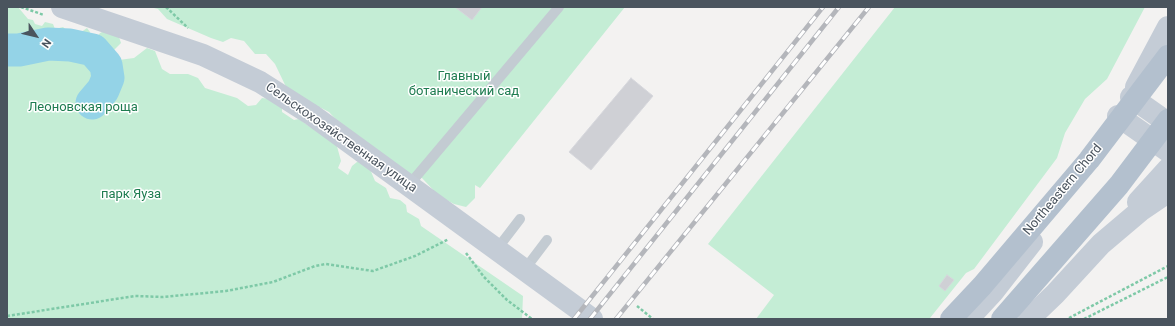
<!DOCTYPE html>
<meta charset="utf-8">
<style>
body{margin:0}
#map{position:relative;width:1175px;height:326px;overflow:hidden;background:#f3f2f1;font-family:Roboto,sans-serif}
canvas{display:block}
.frame{position:absolute;inset:0;border:8px solid #4a545e;pointer-events:none}
.north{position:absolute;left:16px;top:16px;width:40px;height:40px;-webkit-text-stroke:3px #fff;paint-order:stroke;rotate:125deg;font-size:11px;font-weight:700;line-height:16px;text-align:center;color:#4a545e}
.north::after{content:'';display:block;margin:auto;width:14px;height:18px;background:#4a545e;clip-path:polygon(50% 0,100% 100%,50% 72%,0 100%)}
</style>
<div id="map">
<canvas width="1175" height="326"></canvas>
<div class="frame"></div>
<div class="north">N</div>
</div>
<script>
const c = document.querySelector('canvas').getContext('2d');
c.lineJoin = 'round';
function paint(path, color) { c.fillStyle = color; c.fill(path, 'evenodd'); }
const shape = rows => new Path2D(rows.map(r => 'M' + r).join(''));
function stroke(path, color, width, dash) { c.strokeStyle = color; c.lineWidth = width; c.lineCap = dash ? 'butt' : 'round'; c.setLineDash(dash || []); c.stroke(path); }
function write(font, color, halo, rows, align = 'center') {
  c.font = font + ' Roboto,sans-serif'; c.lineWidth = 3; c.setLineDash([]); c.textBaseline = 'middle'; c.strokeStyle = halo; c.fillStyle = color; for (const [text, x, y, turn = 0] of rows) {
    c.save(); c.translate(x, y); c.rotate((+turn || 0) * Math.PI / 180); c.textAlign = isNaN(turn) ? turn : align; if (halo) c.strokeText(text, 0, 0); c.fillText(text, 0, 0); c.restore();
  }
}
const green = shape([
 [7,7,18,7,28,19,33,20,35,24,42,26,45,22,53,24,55,29,63,27,71,34,77,35,87,28,90,32,88,41,94,42,100,33,104,31,119,37,121,43,111,53,116,59,119,60,134,58,147,48,155,51,162,69,170,74,188,74,198,78,205,88,237,98,248,106,256,105,262,98,278,100,282,107,282,112,294,120,299,119,310,127,335,139,341,161,338,168,348,175,352,166,357,162,362,161,370,169,375,181,386,188,390,198,400,200,406,205,407,212,419,219,421,226,523,296,522,319,7,319],
 [150,7,625,7,480,188,475,185,475,198,466,207,454,204,439,196,422,178,409,176,341,125,329,112,288,91,275,64,266,54,255,54,244,41,231,38,223,42,211,38,167,19,158,9],
 [895,7,1145,7,1107,79,1085,99,1065,133,1057,158,974,269,966,273,930,318,756,319,774,295,708,244]
]);
const river = shape([
 [7,50,19,50,48,44,70,45,93,50,106,65,108,78,103,90,92,103]
]);
const building = shape([
 [455,7,482,7,472,20,455,7],
 [631,78,653,96,591,170,569,152,631,78],
 [947,275,954,280,945,291,939,286,947,275]
]);
const path = shape([
 [21,7,44,15],
 [166,7,188,28],
 [466,253,484,277,507,300,532,319],
 [637,306,653,319],
 [7,316,135,296,163,297,226,291,273,282,315,266,326,264,373,271,415,256,449,239],
 [1069,318,1168,266],
 [1084,319,1168,277]
]);
const service = shape([
 [409,185,559,7],
 [497,249,520,219],
 [525,269,547,240]
]);
const secondary = shape([
 [62,7,203,55,260,82,312,115,592,319],
 [1136,87,1168,27],
 [1131,97,1168,123],
 [1118,116,1168,151],
 [1138,202,1168,169],
 [968,319,993,292,1032,242],
 [1029,319,1055,294,1101,244,1140,211,1168,192]
]);
const rail = shape([
 [574,319,823,7],
 [590,319,839,7],
 [616,319,869,7]
]);
const primaryBridge = shape([
 [951,319,982,286,1089,160,1168,56],
 [1002,319,1119,185,1168,120]
]);
const parkNames = [
 ["Главный",464,77],
 ["ботанический сад",464,92],
 ["Леоновская роща",83,108],
 ["парк Яуза",131,195]
];
const streetNames = [
 ["Сельскохозяйственная улица",341,138,35],
 ["Northeastern Chord",1063,190,-50]
];
paint(green, '#c4edd5');
stroke(river, '#94d3e7', 33);
paint(building, '#cfd0d5');
stroke(building, '#d6d7dc', 1);
stroke(path, '#7ec9a7', 2.5, [3, 2]);
stroke(service, '#c3cbd2', 10);
stroke(secondary, '#c4ccd6', 22);
stroke(rail, '#b4b6bb', 4.5);
stroke(rail, '#fff', 3, [9]);
stroke(primaryBridge, '#b3c0ce', 22);
write('13px', '#1e7c50', '#fff', parkNames);
write('13px', '#4a545e', '#fff', streetNames);
</script>
